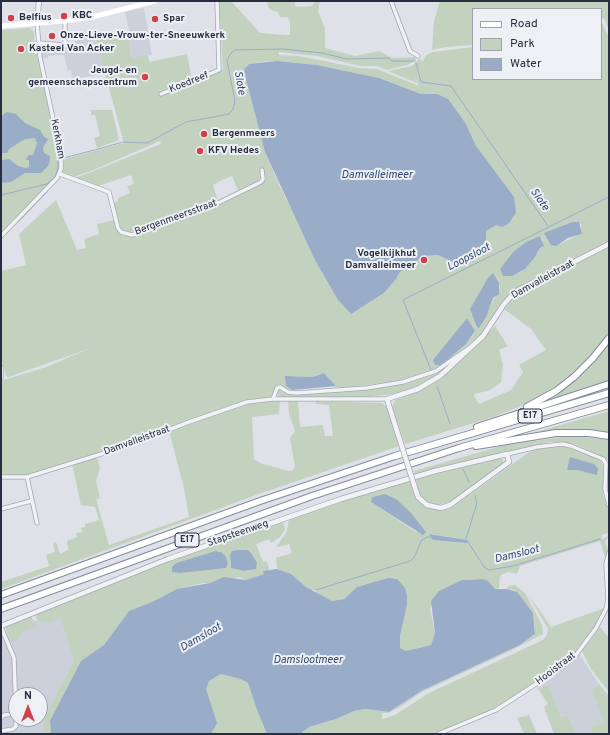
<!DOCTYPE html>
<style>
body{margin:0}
#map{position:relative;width:610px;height:735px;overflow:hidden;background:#dee1e8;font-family:Overpass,sans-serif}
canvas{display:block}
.frame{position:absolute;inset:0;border:2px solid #272e3f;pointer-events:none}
.legend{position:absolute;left:472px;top:8px;width:130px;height:72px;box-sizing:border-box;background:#edf0f5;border:1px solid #9ea2ac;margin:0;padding:5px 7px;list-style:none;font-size:12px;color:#272e3f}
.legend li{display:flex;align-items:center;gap:8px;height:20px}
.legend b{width:20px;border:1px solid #9ea2ac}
.north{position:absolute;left:8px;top:687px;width:40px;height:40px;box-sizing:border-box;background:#edf0f5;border:1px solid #9ea2ac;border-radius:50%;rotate:0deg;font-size:11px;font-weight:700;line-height:16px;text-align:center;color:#272e3f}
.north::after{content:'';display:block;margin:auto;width:14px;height:18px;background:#ce424b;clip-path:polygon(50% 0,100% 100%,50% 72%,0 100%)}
</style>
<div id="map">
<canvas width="610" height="735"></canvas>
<div class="frame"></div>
<ul class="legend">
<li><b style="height:5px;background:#fff"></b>Road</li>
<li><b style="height:11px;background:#c2d2bf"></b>Park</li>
<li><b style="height:11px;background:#99acc8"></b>Water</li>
</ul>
<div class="north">N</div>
</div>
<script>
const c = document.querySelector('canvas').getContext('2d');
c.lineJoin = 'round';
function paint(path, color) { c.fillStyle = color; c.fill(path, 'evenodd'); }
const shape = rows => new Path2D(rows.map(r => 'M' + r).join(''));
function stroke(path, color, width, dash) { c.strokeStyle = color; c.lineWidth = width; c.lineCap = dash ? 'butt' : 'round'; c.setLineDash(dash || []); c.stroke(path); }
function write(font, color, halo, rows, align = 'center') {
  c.font = font + ' Overpass,sans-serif'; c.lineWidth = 4; c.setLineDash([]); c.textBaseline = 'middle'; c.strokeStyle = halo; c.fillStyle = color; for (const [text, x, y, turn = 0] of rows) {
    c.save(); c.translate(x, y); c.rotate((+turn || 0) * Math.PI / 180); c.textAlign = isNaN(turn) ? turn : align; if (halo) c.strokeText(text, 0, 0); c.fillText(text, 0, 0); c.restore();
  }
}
const built = shape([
 [144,8,152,55,131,58,128,35,130,35,125,12],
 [87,38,87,40,96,40,106,74,72,79,71,70,68,71,64,55,48,56,48,58,41,59,39,46,66,47,66,43,77,41,78,39],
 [60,618,74,661,44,718,44,734,1,734,1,633,29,621],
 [16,695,40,695,40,719,16,719],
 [579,654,599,684,591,690,604,722,591,727,593,734,576,734,568,715,561,717,548,684,539,690,537,688,554,677]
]);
const green = shape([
 [219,1,231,1,260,33,286,35,290,35,290,21,287,17,280,17,278,12,269,9,267,1,295,1,295,6,298,7,312,6,315,1,320,1,318,11,325,29,325,48,355,56,379,51,392,58,415,57,416,60,407,65,387,70,377,66,361,66,317,56,279,52,279,55,299,56,359,68,377,69,419,86,413,73,417,83,388,71,412,66,419,59,423,61,426,55,433,52,473,47,473,79,601,79,602,23,609,38,609,241,509,294,482,334,438,369,399,381,343,388,334,387,336,386,326,375,321,374,313,377,289,376,289,389,291,390,289,391,282,386,278,386,271,397,243,402,130,443,23,476,4,476,1,470,1,381,46,367,91,348,8,377,6,376,1,358,1,271,26,265,19,234,56,200,77,250,86,248,84,239,99,234,97,224,114,220,119,233,123,236,132,236,216,206,266,179,262,169,261,179,238,191,232,176,222,180,213,185,218,201,130,233,121,229,114,203,118,201,118,198,130,193,127,186,134,184,131,175,98,186,74,178,89,173,161,144,160,141,91,171,73,177,63,172,64,160,68,158,124,143,96,40,128,35,131,58,148,55,149,62,187,54,192,81,201,79,223,69],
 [277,61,317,65,379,78,421,94,437,94,466,124,476,146,496,224,486,231,486,240,438,255,423,256,400,272,396,279,384,293,351,313,338,300,327,280,280,187,265,152,244,72,246,65,261,62],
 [572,222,581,224,581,234,557,245,562,226],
 [540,236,543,240,538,253,525,269,519,273,500,269,513,252,526,242],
 [497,278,500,288,490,306,470,309],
 [467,318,475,332,466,344,446,361,439,353],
 [440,1,608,1,609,30,604,18,601,19,601,9,473,9,473,45,445,47,432,50,434,21],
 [30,28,34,32,35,54,37,54,60,158,60,170,56,178,1,234,1,30],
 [91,110,112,110,119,140,97,148,94,138,100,136,95,115,91,115],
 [609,246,609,333,581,366,543,396,528,403,496,416,405,444,392,408,395,400,417,391,438,380,454,367,495,326,508,346,499,350,503,365,501,382,490,390,475,394,474,396,479,404,511,390,523,372,519,365,546,350,531,329,504,309,506,307,513,297,519,293],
 [609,344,609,382,547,401,572,383,589,367],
 [463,351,440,374,411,389,400,393,366,397,280,397,277,394,278,389,289,393,381,387,436,372],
 [263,401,280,401,279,414,252,417,254,459,260,463,288,471,293,470,295,467,290,438,295,431,289,414,288,401,298,401,300,427,323,425,325,436,333,436,329,405,316,404,316,401,382,403,387,407,399,446,256,495,1,589,1,582,49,566,46,555,55,552,53,543,56,542,60,554,68,550,67,541,77,537,76,533,82,532,81,528,85,527,85,524,99,520,95,507,81,505,72,464,97,457,100,468,96,481,100,498,96,499,109,545,189,517,184,488,169,431,247,404],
 [609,411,609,433,571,430,529,434],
 [561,437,585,437,609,440,609,461,601,456,575,444,564,442,549,442,415,475,414,471,501,446],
 [553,446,569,447,599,459,603,464,603,495,609,511,609,533,601,535,602,539,609,536,605,542,609,552,605,557,600,541,520,566,517,574,508,572,503,574,500,576,499,588,495,589,490,583,482,579,473,579,462,580,439,591,430,609,435,633,431,645,406,651,400,648,400,636,407,605,388,578,357,587,344,599,332,601,318,594,314,589,313,591,306,587,291,574,277,569,276,558,292,553,289,544,278,547,277,546,287,531,289,519,410,480,419,502,431,509,446,509,453,507,528,453,538,448],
 [385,494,396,499,426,532,416,532,371,502,372,497],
 [432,534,467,540,469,542,466,543,433,540],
 [501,458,504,462,502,466,450,502,438,505,430,504,419,494,416,479],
 [283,521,285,529,280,537,271,543,269,539,256,544,263,562,266,561,268,564,269,570,263,571,264,574,246,580,239,577,233,579,223,577,210,583,204,583,177,589,152,602,129,611,104,645,81,662,51,734,44,734,44,718,74,661,60,618,51,622,40,621,36,618,35,614,171,560],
 [219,551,221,552,225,568,201,569,180,573,176,563],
 [230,555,256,569,244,571,231,568],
 [515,585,525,593,542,625,543,634,512,650,422,692,400,707,388,713,382,713,382,719,395,715,429,693,543,640,547,635,548,629,528,594,551,627,605,608,592,632,579,650,570,658,515,697,486,713,433,734,300,734,309,727,336,719,354,711,365,709,389,712,421,691,520,645,532,637,535,634,535,628,533,613,514,590,507,589,508,586],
 [31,616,36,626,21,632,19,639,11,642,5,626],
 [600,627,609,638,609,692,591,669,582,651],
 [221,674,240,679,248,683,257,710,267,734,211,734,205,689,209,681],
 [548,684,561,717,568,715,576,734,554,734,544,707,548,704,539,690],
 [599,684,609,696,609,734,593,734,590,727,604,722,591,690],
 [529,715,537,734,524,734,517,718]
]);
const water = shape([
 [277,61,317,65,379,78,421,94,437,94,448,99,466,124,476,146,514,197,516,213,508,224,502,227,496,225,486,231,486,240,479,249,453,262,438,255,423,256,400,272,396,279,384,293,351,314,338,300,315,260,265,152,244,72,245,68,249,64],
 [7,112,16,114,25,123,40,130,44,137,48,139,43,148,44,153,50,156,50,160,48,166,41,173,25,173,11,182,1,183,1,162,3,160,9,159,18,166,26,168,29,167,29,160,26,160,27,157,29,155,33,155,37,143,35,138,25,139,9,149,7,153,2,153,1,116],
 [572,222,579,222,582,234,568,238,556,246,551,245,544,233],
 [540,236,544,246,540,248,535,257,525,269,512,276,503,276,500,269,513,252,526,242],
 [493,273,499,283,499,294,493,298,486,317,479,328,477,327,470,309,488,278],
 [467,318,475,331,466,344,446,361,440,365,435,365,433,360],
 [324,373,336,386,292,390,286,386,285,376,313,377],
 [570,457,594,464,598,468,597,475,577,470,567,470],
 [385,494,396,499,411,513,426,532,423,535,371,502,372,497],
 [429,534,467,540,469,542,466,543,433,540],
 [237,550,248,550,251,553,257,563,256,569,244,571,231,568,230,555,232,551],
 [216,551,221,552,226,557,228,564,226,568,180,573,172,572,172,567,176,563],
 [277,569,291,574,306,587,332,601,344,599,357,587,388,578,397,579,405,588,407,596,407,605,400,636,400,648,406,651,431,645,435,633,431,601,439,591,462,580,482,579,488,581,495,589,507,589,517,592,533,613,535,634,520,645,421,691,389,712,365,709,354,711,336,719,309,727,300,734,267,734,257,710,248,683,240,679,221,674,209,681,206,689,217,723,211,734,51,734,50,721,81,661,104,645,129,611,152,602,177,589,210,583,223,577,246,580,264,574,263,571]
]);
const stream = shape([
 [416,63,421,82,451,86,548,226],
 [95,150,123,142,147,143,186,122,229,114,233,109,235,101,227,61,231,53,235,50,283,49,322,53,347,59,389,58,392,61,415,61],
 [64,158,94,150],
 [1,195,47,184,55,177,58,167,58,160,60,159],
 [18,222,47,192],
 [431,370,403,300,609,197],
 [437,386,450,424],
 [463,469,469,482],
 [466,539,477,503,475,496],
 [468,542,485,568,489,570,513,566,600,539],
 [316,590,410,561,414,558,421,541,427,537,431,537]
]);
const minor = shape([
 [391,1,410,51,418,56],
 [38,43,65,45,65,21],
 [161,94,219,70,217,1],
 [60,174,109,192,118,228,121,232,132,235,218,203,261,182,263,179,262,170],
 [1,236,57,178,61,169,61,157,40,57,37,23],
 [1,367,1,378],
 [273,399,277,388,280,387,288,392,296,393,367,388,403,382,436,371,469,348],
 [507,454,537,447,562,444,571,446,603,459,606,464,605,489,609,505],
 [1,477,27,477,127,446,189,422,247,402,273,399,387,399],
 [27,477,37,523],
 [1,509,31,501],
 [1,627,14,658,16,713],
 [1,718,4,715,16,714],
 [1,731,13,729,16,726,16,719],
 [438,734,496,710,559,669,576,655,596,628,606,609,608,599,606,564,609,553]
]);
const tertiary = shape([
 [37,23,39,1],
 [396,428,387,399,418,389,440,376,483,336,504,304,515,292,609,244],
 [1,626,168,559,341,499,435,471,507,454,509,462,450,505,441,508,427,505,418,497,416,491]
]);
const secondary = shape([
 [1,26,65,21,92,17,155,1]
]);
const motorway = shape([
 [527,407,556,391,574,377,593,358,609,338],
 [477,427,609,384],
 [476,446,556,433,589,433,609,436],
 [1,595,260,501,395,456,609,393],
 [1,609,312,496,459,448,609,405]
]);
const tertiaryBridge = shape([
 [396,428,416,491]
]);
const markers = [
 [64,16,4,"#ce424b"],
 [11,18,4,"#ce424b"],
 [155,19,4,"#ce424b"],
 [52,36,4,"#ce424b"],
 [21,49,4,"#ce424b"],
 [145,77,4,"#ce424b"],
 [204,134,4,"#ce424b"],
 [200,151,4,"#ce424b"],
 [424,260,4,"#ce424b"]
];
const shields = [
 [530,416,24],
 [187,540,24]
];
const shieldNames = [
 ["E17",530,416],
 ["E17",187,540]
];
const poiNames = [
 ["KBC",72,16],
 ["Belfius",19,18],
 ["Spar",163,19],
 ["Onze-Lieve-Vrouw-ter-Sneeuwkerk",60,36],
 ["Kasteel Van Acker",29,49],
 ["Jeugd- en",137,71,"right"],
 ["gemeenschapscentrum",137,83,"right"],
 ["Bergenmeers",212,134],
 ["KFV Hedes",208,151],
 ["Vogelkijkhut",416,254,"right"],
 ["Damvalleimeer",416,266,"right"]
];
const streetNames = [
 ["Koedreef",189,83,-22],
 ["Kerkham",57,139,79],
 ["Bergenmeersstraat",176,218,-20],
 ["Damvalleistraat",543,280,-29],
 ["Damvalleistraat",137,441,-20],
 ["Stapsteenweg",238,534,-19],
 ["Hooistraat",556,669,-37]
];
const waterNames = [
 ["Slote",239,83,80],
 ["Damvalleimeer",377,176],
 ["Slote",539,200,55],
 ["Loopsloot",469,258,-27],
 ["Damsloot",517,555,-14],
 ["Damsloot",201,638,-30],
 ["Damslootmeer",308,661]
];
paint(built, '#ccd0da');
paint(green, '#c2d2bf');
paint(water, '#99acc8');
stroke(stream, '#99acc8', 1);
stroke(minor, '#a3a8b2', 5);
stroke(tertiary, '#a3a8b2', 6);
stroke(motorway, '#858d9e', 8);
stroke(minor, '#f1f2f6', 3.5);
stroke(tertiary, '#f1f2f6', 4.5);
stroke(secondary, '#fff', 5);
stroke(motorway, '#fff', 6);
stroke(tertiaryBridge, '#a3a8b2', 6, []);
stroke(tertiaryBridge, '#f1f2f6', 4.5);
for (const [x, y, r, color] of markers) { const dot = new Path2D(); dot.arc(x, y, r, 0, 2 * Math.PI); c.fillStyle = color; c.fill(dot); stroke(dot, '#edf0f5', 1.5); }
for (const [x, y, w] of shields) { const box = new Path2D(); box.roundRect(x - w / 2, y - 7, w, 14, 3); c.fillStyle = '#edf0f5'; c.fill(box); stroke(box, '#272e3f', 1); }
write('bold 9px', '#272e3f', null, shieldNames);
write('bold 10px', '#272e3f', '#edf0f5', poiNames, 'left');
write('10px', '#272e3f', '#edf0f5', streetNames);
write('italic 11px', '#314973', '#edf0f5', waterNames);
</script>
